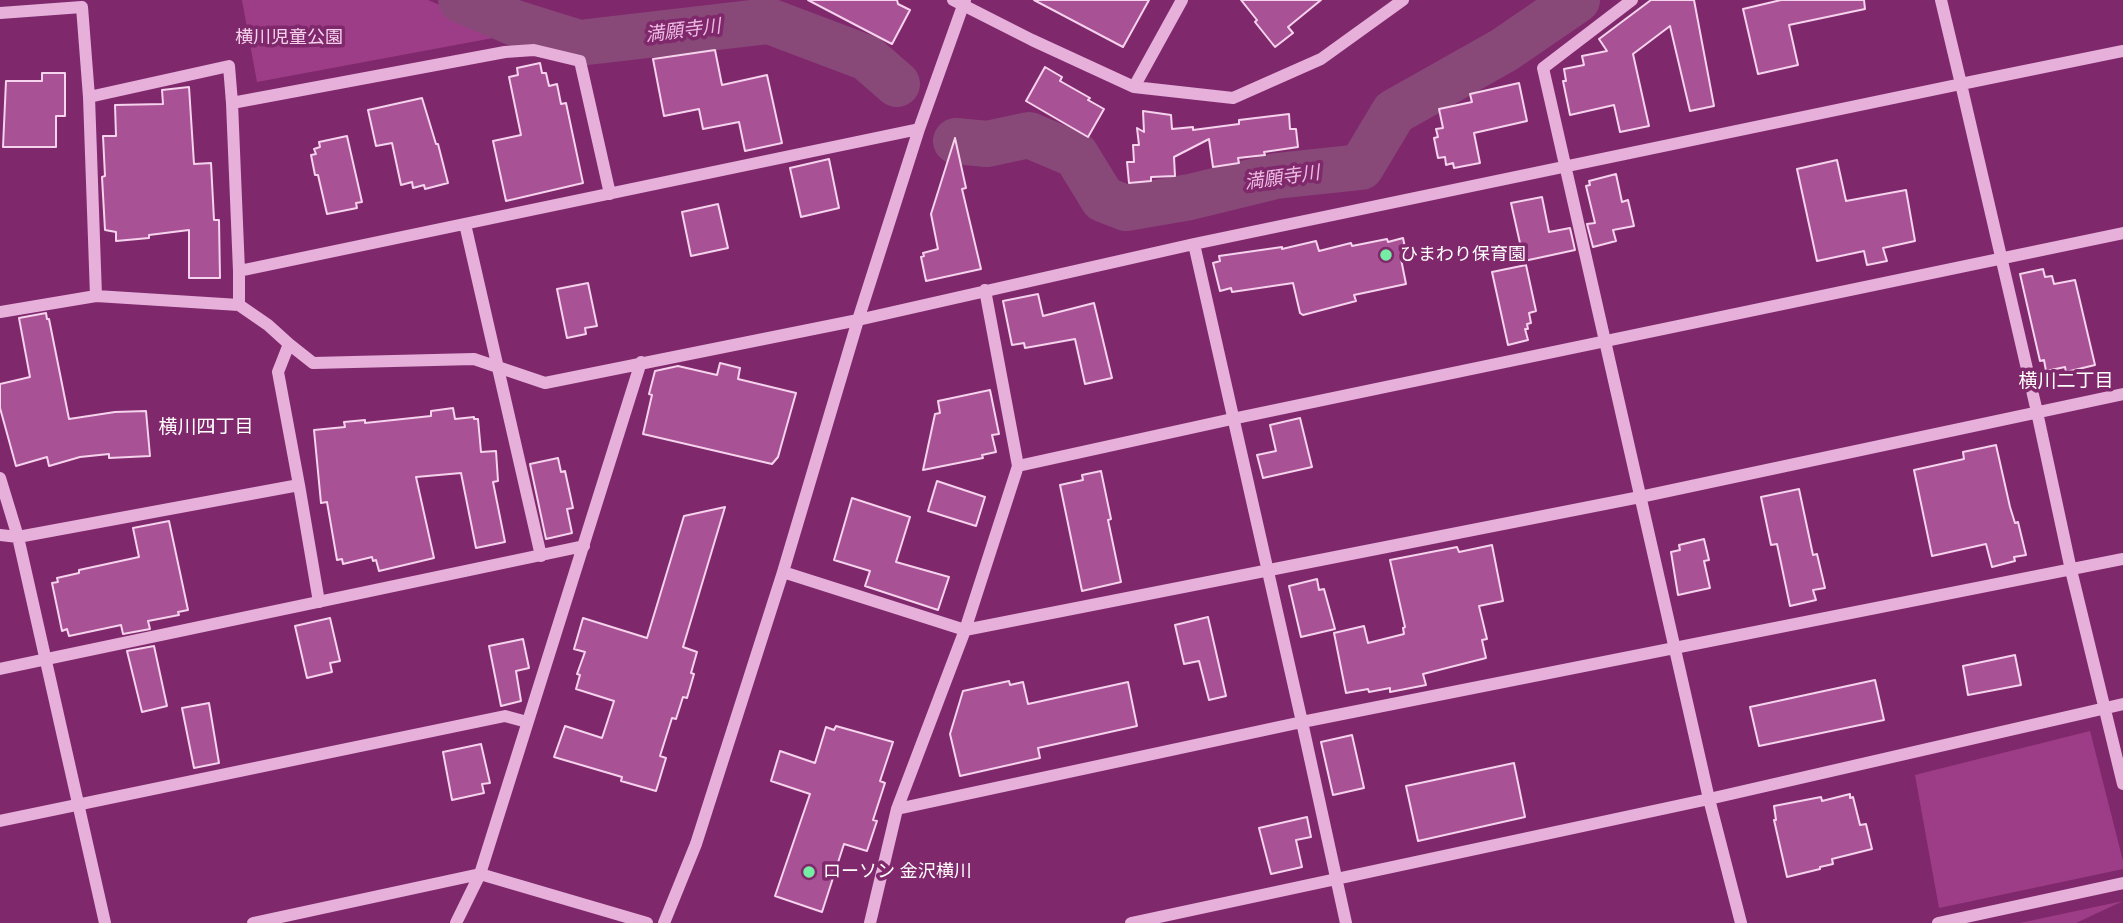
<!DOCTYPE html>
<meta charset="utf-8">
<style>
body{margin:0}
canvas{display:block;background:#80286c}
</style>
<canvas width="2123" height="923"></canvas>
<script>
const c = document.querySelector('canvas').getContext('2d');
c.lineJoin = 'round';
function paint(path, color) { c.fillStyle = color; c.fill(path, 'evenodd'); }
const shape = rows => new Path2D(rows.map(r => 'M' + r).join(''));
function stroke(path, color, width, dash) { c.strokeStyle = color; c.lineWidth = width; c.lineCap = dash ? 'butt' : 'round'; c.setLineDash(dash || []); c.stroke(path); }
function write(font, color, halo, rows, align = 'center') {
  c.font = font + ' Montserrat,"Noto Sans JP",sans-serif'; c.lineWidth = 7; c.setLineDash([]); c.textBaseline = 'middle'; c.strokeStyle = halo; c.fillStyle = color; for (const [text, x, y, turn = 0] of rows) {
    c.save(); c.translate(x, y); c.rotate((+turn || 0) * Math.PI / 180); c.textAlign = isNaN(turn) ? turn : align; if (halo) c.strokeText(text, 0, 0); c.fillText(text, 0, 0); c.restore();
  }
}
const green = shape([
 [242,0,428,0,509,35,257,82],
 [2090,731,2123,861,2123,869,1939,908,1915,775],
 [2123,901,2076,923,2020,923]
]);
const river = shape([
 [461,0,515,23,579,43,769,21,867,58,897,84],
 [956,141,987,144,1029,135,1076,155,1103,199,1126,208,1190,197,1276,176,1361,167,1394,112,1504,50,1577,0]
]);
const building = shape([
 [808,0,897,0,898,4,910,10,892,44,808,0],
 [1034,0,1149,0,1123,47,1034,0],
 [1241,0,1321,0,1288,27,1293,33,1275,47,1255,22,1257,20,1241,0],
 [1651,0,1694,0,1714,106,1690,111,1670,26,1633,54,1649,126,1620,132,1614,105,1570,115,1563,81,1566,81,1564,69,1584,65,1582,56,1607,51,1599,39,1651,0],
 [1781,0,1864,0,1865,9,1789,25,1798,65,1758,74,1743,9,1781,0],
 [715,50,722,85,767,75,782,143,745,151,739,122,703,129,699,109,664,116,653,59,715,50],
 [540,63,542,73,546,73,549,86,557,84,561,104,566,103,583,183,506,201,493,141,521,135,509,77,518,75,517,68,540,63],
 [1045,67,1062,77,1060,81,1090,98,1088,100,1104,109,1088,137,1026,101,1045,67],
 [42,73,65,73,65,116,56,116,56,147,3,147,6,81,42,81,42,73],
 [1519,83,1527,121,1474,133,1480,163,1454,168,1453,163,1446,165,1445,157,1438,158,1434,138,1438,137,1436,129,1443,128,1439,109,1472,102,1470,94,1519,83],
 [189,87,194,164,211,163,214,220,219,220,220,278,189,278,189,230,149,235,149,238,116,241,116,232,105,230,102,177,105,176,103,136,116,136,115,105,163,104,162,90,189,87],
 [422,98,436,144,438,144,448,183,425,189,424,185,413,188,412,182,401,185,392,143,376,146,368,110,422,98],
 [1143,111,1171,115,1172,129,1193,127,1193,130,1239,124,1239,120,1289,114,1290,129,1296,129,1298,147,1264,152,1265,155,1238,158,1239,163,1213,167,1209,139,1174,157,1175,176,1151,177,1151,181,1129,183,1127,162,1134,162,1133,145,1139,145,1137,128,1144,132,1143,111],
 [347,136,362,202,356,203,357,208,327,214,318,175,315,175,311,155,316,154,314,149,320,147,319,142,347,136],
 [955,138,966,188,962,189,981,269,926,281,921,257,924,256,923,253,938,249,931,214,955,138],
 [829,159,839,208,801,217,790,168,829,159],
 [1837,160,1846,201,1906,190,1915,241,1883,248,1887,261,1867,265,1864,251,1817,261,1797,169,1837,160],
 [1616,174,1622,202,1628,200,1634,226,1613,230,1616,241,1593,247,1587,224,1595,223,1586,186,1590,185,1589,181,1616,174],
 [1542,197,1549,232,1570,228,1575,250,1524,261,1511,203,1542,197],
 [718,204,728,248,691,256,682,212,718,204],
 [1403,238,1407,257,1401,259,1406,284,1354,295,1356,301,1303,315,1300,313,1293,283,1232,292,1231,288,1220,291,1213,263,1220,261,1219,256,1282,247,1282,249,1316,241,1319,251,1351,243,1352,246,1387,239,1388,242,1403,238],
 [1526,265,1536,311,1529,313,1531,323,1527,324,1528,329,1525,329,1528,340,1508,345,1492,272,1526,265],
 [2043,269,2045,277,2052,276,2054,284,2075,280,2095,365,2066,372,2065,367,2046,371,2044,360,2040,361,2020,274,2043,269],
 [588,283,597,326,585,328,586,334,567,338,557,289,588,283],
 [1038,294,1043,316,1094,303,1112,378,1085,384,1075,339,1025,348,1024,343,1012,345,1003,301,1038,294],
 [46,313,47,319,49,319,69,419,115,412,146,411,150,456,109,458,109,454,80,457,49,466,47,457,16,466,0,408,0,384,30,377,19,318,46,313],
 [720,363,740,368,738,379,796,393,778,457,772,464,643,434,652,395,649,394,655,371,678,366,717,375,720,363],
 [990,390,999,434,992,435,996,452,982,455,983,458,923,470,935,414,940,413,938,401,990,390],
 [453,408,455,419,474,417,474,419,478,419,481,452,496,451,498,481,493,482,505,542,476,548,461,473,416,477,434,558,379,571,376,560,373,561,372,557,343,564,342,559,337,560,327,502,321,503,314,430,345,427,344,422,365,420,365,423,431,416,431,411,453,408],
 [1300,418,1312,467,1263,478,1257,455,1276,451,1270,425,1300,418],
 [1996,445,2010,507,2015,523,2018,522,2026,555,2014,557,2015,561,1992,567,1986,544,1932,556,1914,470,1964,459,1963,452,1996,445],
 [558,458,561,472,565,471,573,508,567,509,572,533,546,539,530,464,558,458],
 [1101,471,1111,519,1108,520,1121,582,1082,591,1060,485,1083,480,1082,475,1101,471],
 [937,481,985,497,976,526,928,511,937,481],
 [1799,489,1813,555,1817,554,1825,588,1813,590,1816,600,1790,606,1777,544,1771,545,1761,497,1799,489],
 [852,498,910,517,896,562,949,577,938,610,865,586,870,571,834,560,852,498],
 [725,507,683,647,697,652,691,673,694,674,687,698,683,697,676,719,672,718,660,756,666,758,656,791,621,781,622,777,554,757,565,726,602,738,614,701,576,689,580,675,577,674,585,652,574,649,583,618,647,638,684,516,725,507],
 [169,521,188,610,178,612,179,615,148,621,150,629,123,634,121,625,69,636,67,629,62,631,52,583,58,582,57,578,79,573,79,570,139,557,133,528,169,521],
 [1704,539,1709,560,1704,561,1710,588,1678,595,1671,552,1680,550,1679,545,1704,539],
 [1492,545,1503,601,1479,606,1487,639,1482,640,1486,658,1423,674,1426,685,1390,692,1390,688,1369,692,1368,689,1346,693,1334,633,1364,626,1368,643,1404,634,1403,628,1405,627,1390,560,1457,547,1459,552,1492,545],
 [1317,579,1319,590,1324,589,1335,629,1301,637,1289,586,1317,579],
 [1208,617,1226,696,1209,700,1199,661,1184,664,1175,625,1208,617],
 [330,618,340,661,330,663,332,672,307,678,295,626,330,618],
 [523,639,529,668,516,671,521,701,501,706,489,646,523,639],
 [154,646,167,706,142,712,127,651,154,646],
 [2015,655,2021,685,1968,695,1963,666,2015,655],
 [1875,680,1884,720,1759,746,1750,707,1875,680],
 [1009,681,1010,685,1023,682,1028,704,1128,682,1137,726,1038,748,1040,758,960,776,950,734,963,691,1009,681],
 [209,703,219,763,194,768,182,708,209,703],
 [836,726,893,742,880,781,885,783,873,820,877,821,867,851,844,844,822,912,775,896,810,794,771,781,780,751,815,763,826,727,834,730,836,726],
 [1352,735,1364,788,1333,795,1321,742,1352,735],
 [481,744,490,783,482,784,484,793,452,800,443,752,481,744],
 [1514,763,1525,817,1418,841,1406,786,1514,763],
 [1850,794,1850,798,1853,797,1860,825,1866,824,1872,849,1832,859,1833,864,1820,867,1820,869,1787,877,1774,820,1776,820,1774,806,1821,797,1822,801,1850,794],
 [1307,817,1311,837,1296,840,1302,867,1271,874,1259,828,1307,817]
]);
const minor = shape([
 [953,0,1032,40,1134,87,1233,98,1321,59,1403,0],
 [1632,0,1543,68,1709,799,1741,923],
 [0,13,82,7,89,97,229,66,232,103,505,52,534,50,580,61,610,194],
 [2123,51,1961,84,2037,412,2071,570,2123,784],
 [1134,87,1182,0],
 [89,97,96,296],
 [232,103,239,271],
 [465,224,541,556],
 [985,290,1018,466],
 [239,305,239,271,919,129],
 [0,312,96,296,239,305,268,325,289,344],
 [641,362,480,874,647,923],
 [0,478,18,537,105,923],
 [299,485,319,602],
 [0,535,18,537,299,485,278,372,289,344,313,363,474,359,545,383,858,320,1194,244,1961,84,1941,0],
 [783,572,965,630,1640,497,2123,394],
 [0,669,584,546],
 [897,809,1302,722,1194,244],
 [0,821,505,716,527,722],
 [253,923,480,874],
 [456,923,480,874],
 [664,923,696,844,783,572,858,320,919,129,965,0],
 [870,923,897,809,965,630,1018,466,1232,419,2123,233],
 [1131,923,1709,799,2123,704],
 [1346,923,1302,722,2123,559],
 [1938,923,2123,883]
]);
const markers = [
 [1386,255,7,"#76eda4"],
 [809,872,7,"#76eda4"]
];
const parkNames = [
 ["横川児童公園",289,38]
];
const poiNames = [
 ["ひまわり保育園",1400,255],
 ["ローソン 金沢横川",823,872]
];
const waterNames = [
 ["満願寺川",683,31,-7],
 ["満願寺川",1282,178,-8]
];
const neighbourhoodNames = [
 ["横川二丁目",2066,381],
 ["横川四丁目",206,427]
];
paint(green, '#9e3d87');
stroke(river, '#884979', 46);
paint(building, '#a95195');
stroke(building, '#f5d3ed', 2);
stroke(minor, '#e6b0da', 12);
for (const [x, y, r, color] of markers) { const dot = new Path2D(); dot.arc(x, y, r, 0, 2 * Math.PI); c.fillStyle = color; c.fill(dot); stroke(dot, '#80286c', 2.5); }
write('18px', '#f5d3ed', '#80286c', parkNames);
write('18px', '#fff', '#80286c', poiNames, 'left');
write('italic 19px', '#edbbe2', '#80286c', waterNames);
write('19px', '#fff', '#80286c', neighbourhoodNames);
</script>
